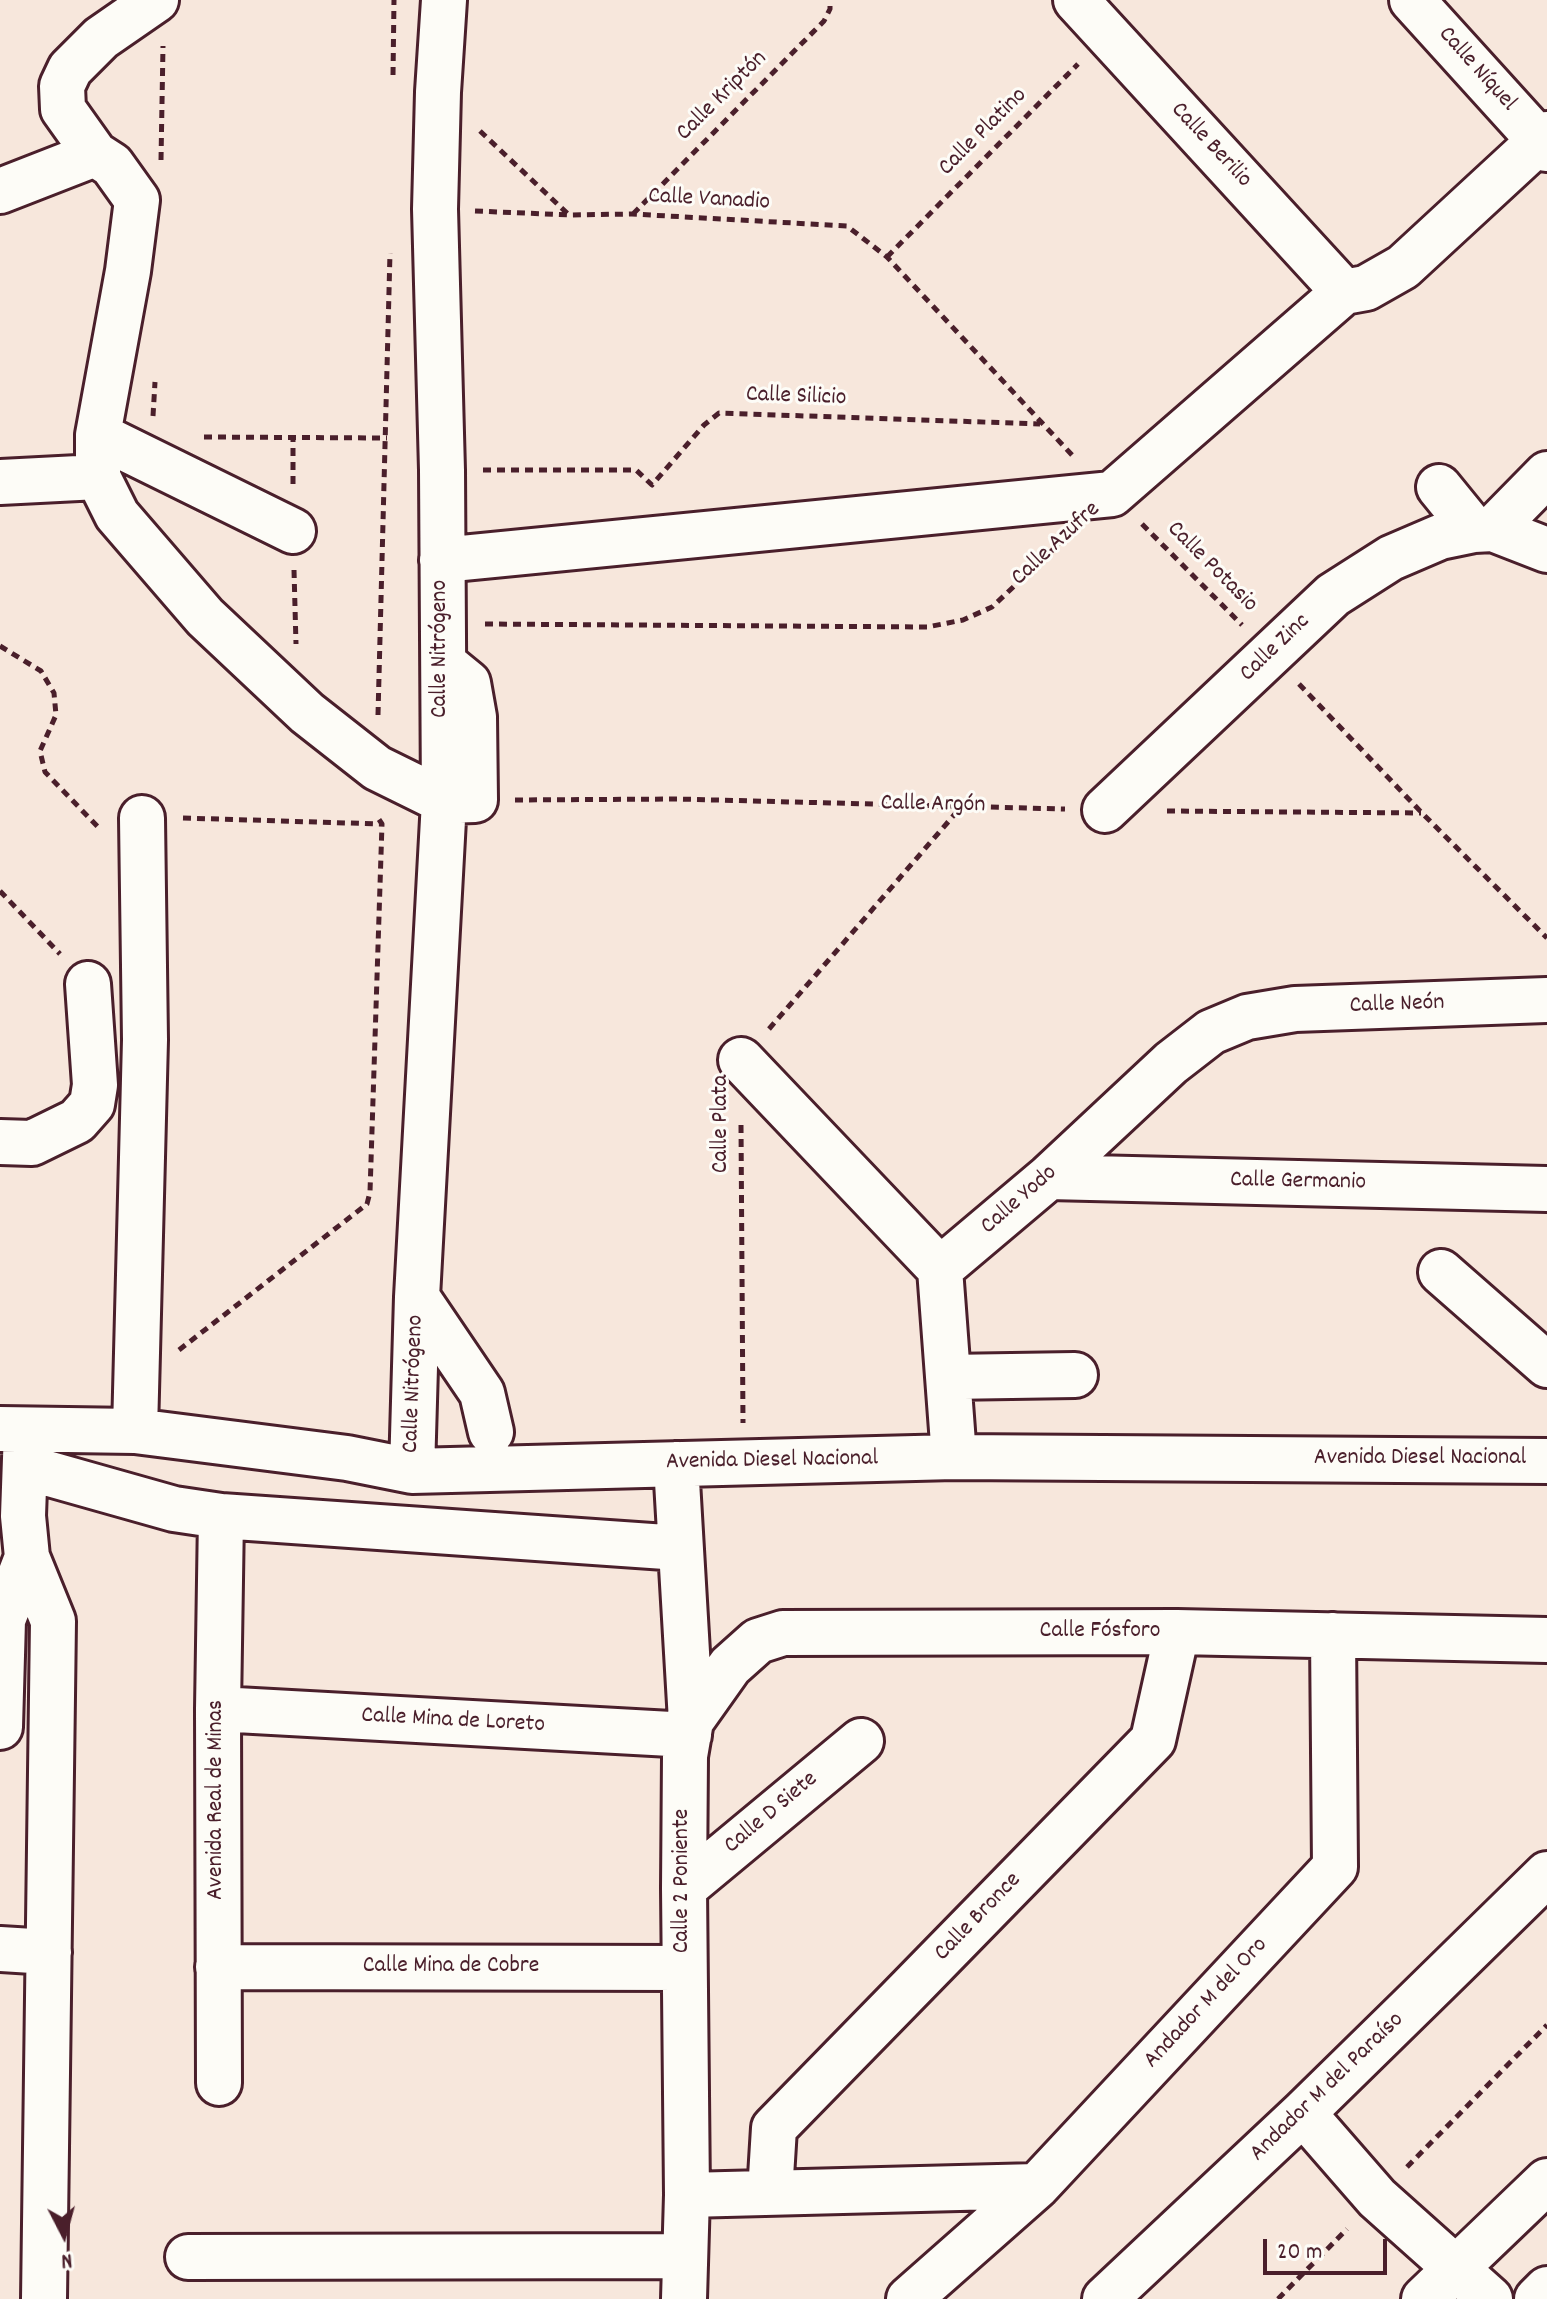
<!DOCTYPE html>
<meta charset="utf-8">
<style>
body{margin:0}
#map{position:relative;width:1547px;height:2299px;overflow:hidden;background:#f7e7dc;font-family:Dekko,sans-serif}
canvas{display:block}
.north{position:absolute;left:24px;top:2195px;width:80px;height:80px;-webkit-text-stroke:6px #fdfcf7;paint-order:stroke;rotate:174deg;font-size:22px;font-weight:700;line-height:32px;text-align:center;color:#4a1f2b}
.north::after{content:'';display:block;margin:auto;width:28px;height:36px;background:#4a1f2b;clip-path:polygon(50% 0,100% 100%,50% 72%,0 100%)}
.scale{position:absolute;left:1263px;top:2239px;width:124px;height:36px;box-sizing:border-box;border:4px solid #4a1f2b;border-top:0;padding-left:10px;font-size:24px;line-height:28px;white-space:nowrap;color:#4a1f2b;-webkit-text-stroke:6px #fdfcf7;paint-order:stroke}
</style>
<div id="map">
<canvas width="1547" height="2299"></canvas>
<div class="north">N</div>
<div class="scale">20 m</div>
</div>
<script>
const c = document.querySelector('canvas').getContext('2d');
c.lineJoin = 'round';
const shape = rows => new Path2D(rows.map(r => 'M' + r).join(''));
function stroke(path, color, width, dash) { c.strokeStyle = color; c.lineWidth = width; c.lineCap = dash ? 'butt' : 'round'; c.setLineDash(dash || []); c.stroke(path); }
function write(font, color, halo, rows, align = 'center') {
  c.font = font + ' Dekko,sans-serif'; c.lineWidth = 6; c.setLineDash([]); c.textBaseline = 'middle'; c.strokeStyle = halo; c.fillStyle = color; for (const [text, x, y, turn = 0] of rows) {
    c.save(); c.translate(x, y); c.rotate((+turn || 0) * Math.PI / 180); c.textAlign = isNaN(turn) ? turn : align; if (halo) c.strokeText(text, 0, 0); c.fillText(text, 0, 0); c.restore();
  }
}
const path = shape([
 [393,75,394,0],
 [480,131,569,215],
 [161,160,163,46],
 [475,211,570,215,632,214,847,226,887,257,1072,455],
 [633,214,824,21,830,9,830,0],
 [887,257,1078,64],
 [153,416,155,382],
 [204,437,387,438],
 [483,470,636,470,652,485,704,425,719,413,1040,424],
 [293,484,293,437],
 [1142,524,1242,625],
 [294,570,296,644],
 [485,624,927,627,963,620,992,607,1059,544],
 [0,646,41,671,54,693,56,715,40,751,45,772,99,828],
 [1299,684,1422,813,1547,938],
 [378,715,390,253],
 [515,800,677,799,1065,809],
 [1167,811,1421,813],
 [183,818,381,824],
 [0,891,60,954],
 [769,1029,961,807],
 [741,1125,743,1423],
 [179,1350,367,1204,370,1192,382,824,378,818],
 [1407,2167,1547,2025],
 [1278,2299,1347,2229]
]);
const minor = shape([
 [156,0,101,38,70,69,62,86,63,109,95,154,112,165,137,200,128,271,98,435,98,477,117,515,205,617,307,713,377,768,444,801,475,800,474,717,468,683,446,665],
 [1076,0,1344,292],
 [1412,0,1547,149],
 [0,191,95,154],
 [98,435,293,531],
 [0,482,98,477],
 [1439,487,1474,530,1493,529,1547,550],
 [1493,529,1547,474],
 [442,560,1112,494,1344,292,1366,288,1403,267,1547,134],
 [1105,810,1333,595,1391,558,1440,537,1474,530],
 [741,1060,940,1269],
 [0,1142,32,1143,77,1121,92,1104,95,1085,88,984],
 [1049,1177,1547,1189],
 [940,1269,1049,1177,1171,1063,1211,1032,1247,1017,1295,1009,1547,1000],
 [940,1269,954,1457],
 [1441,1272,1547,1365],
 [417,1297,482,1393,491,1432],
 [948,1377,1075,1375],
 [0,1429,135,1431,347,1458,412,1471,954,1457,1547,1461],
 [26,1430,23,1516,27,1557,53,1621,44,2299],
 [135,1431,145,1040,142,818],
 [676,1464,691,1721,685,1756,684,1888,687,2195,684,2299],
 [25,1467,174,1509,221,1516,680,1548],
 [412,1471,417,1297,444,801,442,470,435,209,438,92,444,0],
 [218,1709,689,1735],
 [691,1721,730,1666,758,1641,783,1633,1177,1632,1547,1640],
 [0,1727,3,1620,27,1557],
 [684,1888,861,1741],
 [0,1949,49,1952],
 [218,1967,684,1968],
 [219,2083,218,1709,221,1516],
 [1303,2113,1377,2198,1490,2299],
 [770,2193,774,2128,1153,1740,1177,1632],
 [687,2195,1037,2186],
 [188,2257,685,2256],
 [909,2299,1037,2186,1335,1867,1333,1635],
 [1105,2299,1303,2113,1547,1874],
 [1424,2299,1547,2181],
 [1537,2299,1547,2289]
]);
const streetNames = [
 ["Calle Níquel",1476,70,48],
 ["Calle Kriptón",723,97,-45],
 ["Calle Platino",984,133,-45],
 ["Calle Berilio",1210,146,47],
 ["Calle Vanadio",709,201,3],
 ["Calle Silicio",796,398,2],
 ["Calle Azufre",1057,545,-43],
 ["Calle Potasio",1211,568,45],
 ["Calle Nitrógeno",442,649,-90],
 ["Calle Zinc",1276,649,-44],
 ["Calle Argón",933,806,1],
 ["Calle Neón",1397,1006,-2],
 ["Calle Plata",723,1124,-90],
 ["Calle Germanio",1298,1183,1],
 ["Calle Yodo",1020,1201,-41],
 ["Calle Nitrógeno",415,1384,-88],
 ["Avenida Diesel Nacional",1420,1460],
 ["Avenida Diesel Nacional",772,1462,-1],
 ["Calle Fósforo",1100,1633],
 ["Calle Mina de Loreto",453,1722,3],
 ["Avenida Real de Minas",218,1800,-90],
 ["Calle D Siete",772,1814,-40],
 ["Calle 2 Poniente",684,1881,-90],
 ["Calle Bronce",979,1918,-46],
 ["Calle Mina de Cobre",451,1968],
 ["Andador M del Oro",1207,2004,-47],
 ["Andador M del Paraíso",1328,2088,-44]
];
stroke(minor, '#4a1f2b', 50);
stroke(path, '#4a1f2b', 5, [8, 6]);
stroke(minor, '#fdfcf7', 44);
write('24px', '#4a1f2b', '#fdfcf7', streetNames);
</script>
